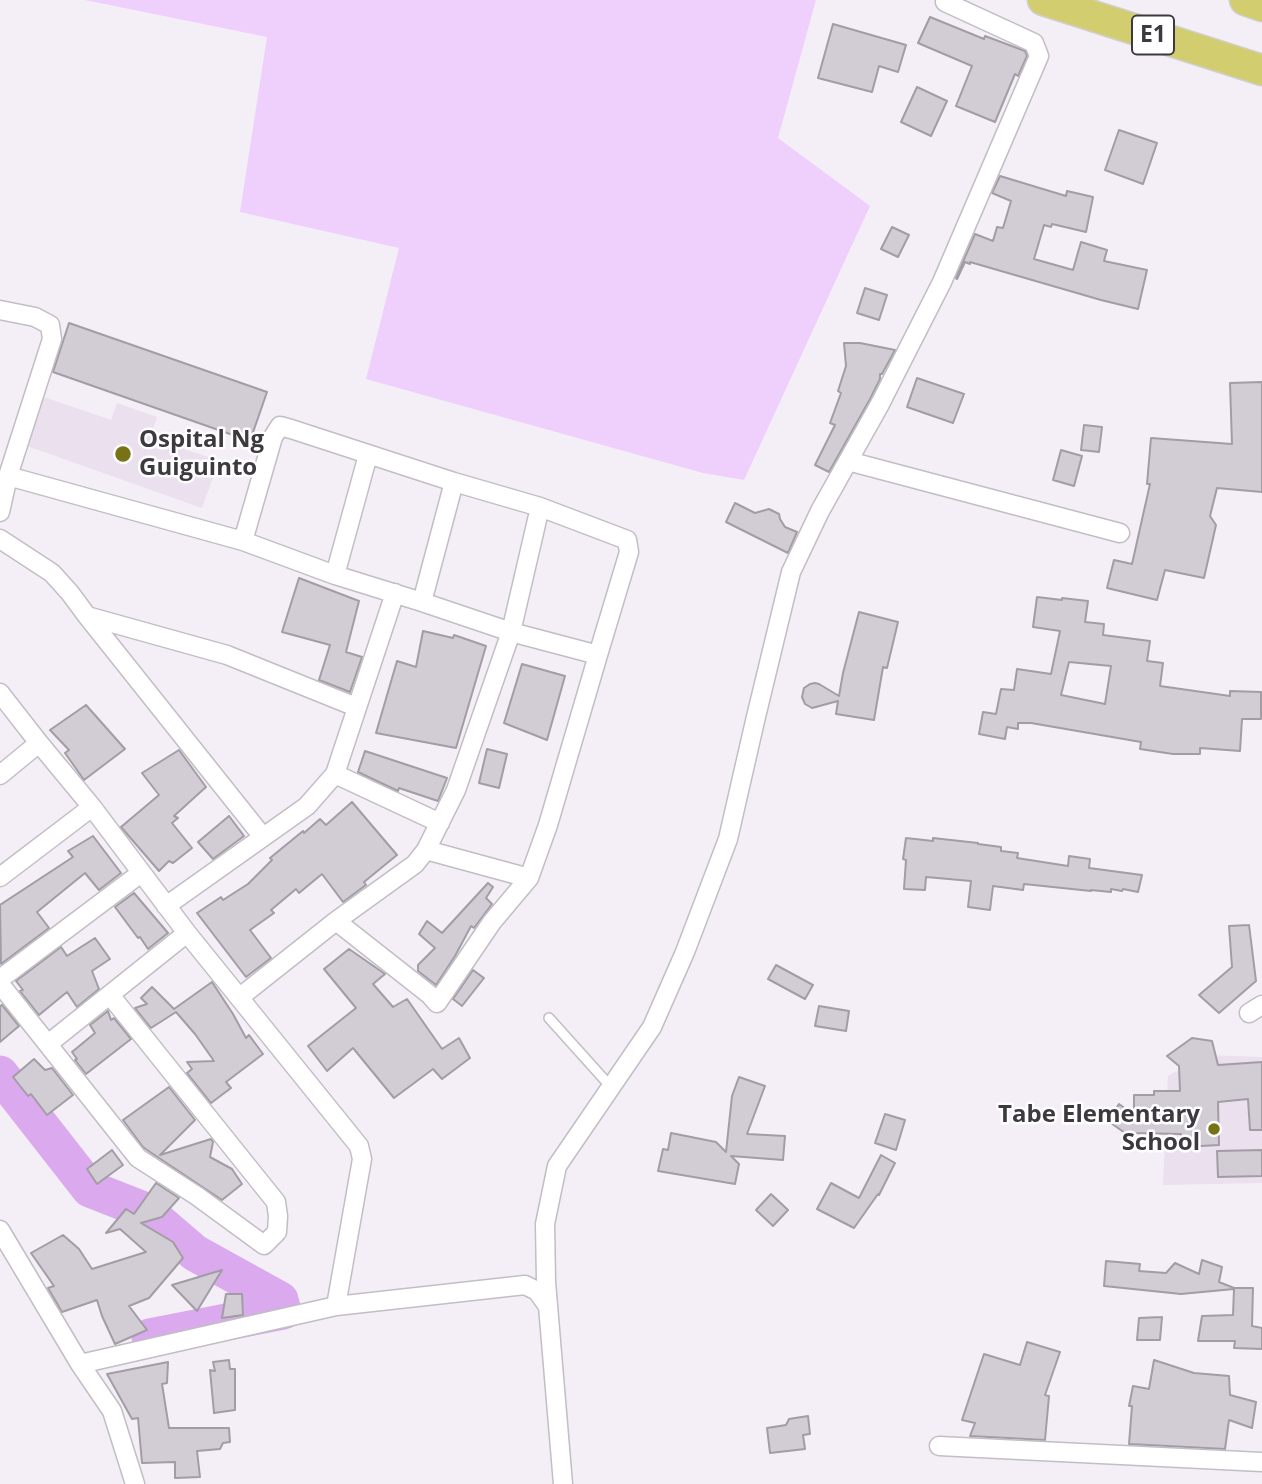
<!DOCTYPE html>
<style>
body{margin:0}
canvas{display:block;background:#f4eef6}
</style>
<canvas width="1262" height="1484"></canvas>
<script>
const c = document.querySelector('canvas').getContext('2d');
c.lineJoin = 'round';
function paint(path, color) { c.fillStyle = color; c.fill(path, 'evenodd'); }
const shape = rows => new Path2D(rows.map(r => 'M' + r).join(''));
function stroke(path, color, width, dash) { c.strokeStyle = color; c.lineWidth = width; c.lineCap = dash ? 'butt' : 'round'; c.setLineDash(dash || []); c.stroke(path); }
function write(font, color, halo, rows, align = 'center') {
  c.font = font + ' "Open Sans",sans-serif'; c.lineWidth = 5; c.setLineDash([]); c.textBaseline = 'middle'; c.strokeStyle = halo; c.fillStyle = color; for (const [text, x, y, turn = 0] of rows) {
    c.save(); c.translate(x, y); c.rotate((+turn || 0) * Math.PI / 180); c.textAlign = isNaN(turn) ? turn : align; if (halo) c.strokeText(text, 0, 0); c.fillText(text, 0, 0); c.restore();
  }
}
const built = shape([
 [44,397,111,420,117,403,157,417,150,437,219,461,202,508,27,446],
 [1205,1055,1262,1057,1262,1183,1163,1185,1168,1076]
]);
const green = shape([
 [85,0,816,0,778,138,870,206,744,480,703,473,366,379,399,248,240,212,267,37]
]);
const river = shape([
 [0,1074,90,1189,146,1211,195,1253,280,1300,283,1311,150,1337]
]);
const building = shape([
 [930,17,984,39,985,36,1025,51,1027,56,1018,76,1015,74,995,122,956,106,972,66,918,43,930,17],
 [833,24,906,45,898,72,879,66,872,92,818,78,833,24],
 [917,87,947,101,931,136,901,122,917,87],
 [1119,130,1157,143,1143,184,1105,170,1119,130],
 [1000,176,1066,196,1067,191,1093,197,1086,232,1052,224,1051,227,1044,225,1034,259,1073,270,1081,242,1107,250,1104,261,1147,270,1138,309,1101,300,970,262,970,264,965,262,957,279,956,278,975,234,993,241,997,227,1003,228,1011,201,992,193,1000,176],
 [892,227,909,235,898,257,881,249,892,227],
 [865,288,887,295,879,320,857,313,865,288],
 [69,323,267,392,250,441,53,372,69,323],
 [844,343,860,343,895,350,882,374,880,374,880,379,870,399,829,472,815,465,835,425,830,423,841,393,838,391,846,366,844,343],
 [917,378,964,394,953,423,907,407,917,378],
 [1262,382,1262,492,1217,488,1210,516,1216,525,1204,578,1165,570,1157,600,1107,588,1114,560,1132,564,1150,484,1147,484,1151,438,1232,444,1230,383,1262,382],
 [1084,425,1102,427,1099,452,1081,450,1084,425],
 [1061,450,1082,456,1074,486,1053,480,1061,450],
 [735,503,755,513,769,509,779,514,780,519,785,527,797,532,788,553,726,522,735,503],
 [299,578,359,601,346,652,362,657,350,692,319,680,330,645,282,632,299,578],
 [1037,597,1062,600,1062,598,1088,601,1085,622,1104,624,1103,635,1150,641,1147,661,1163,663,1160,686,1230,696,1230,691,1261,692,1261,719,1242,719,1240,751,1200,748,1200,754,1173,754,1140,749,1141,742,1031,723,1018,723,1018,729,1007,727,1005,739,979,734,983,712,996,714,1001,689,1014,690,1017,669,1051,674,1060,631,1033,627,1037,597],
 [1069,662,1111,666,1105,704,1061,695,1069,662],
 [859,612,898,622,887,668,883,667,874,720,836,714,838,701,812,708,805,704,802,697,804,688,810,684,815,683,819,684,839,696,843,673,859,612],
 [423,631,453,638,454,635,486,646,456,748,376,733,397,661,416,667,423,631],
 [522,664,565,676,547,740,504,723,522,664],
 [86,705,125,749,84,780,65,753,69,750,50,730,86,705],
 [487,749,507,754,499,788,479,783,487,749],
 [179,750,206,787,174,816,178,818,172,823,192,848,173,863,169,861,159,871,121,827,159,795,142,773,179,750],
 [365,751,447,778,438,801,399,788,398,791,358,772,365,751],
 [352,802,397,855,364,882,366,885,343,902,322,874,299,893,296,889,271,910,274,913,250,930,271,958,246,977,197,913,221,897,223,900,248,884,272,860,270,858,303,831,304,833,320,819,326,825,352,802],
 [229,816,244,836,213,859,198,842,229,816],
 [93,836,121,873,99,890,85,873,37,912,49,928,1,964,0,905,73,857,68,851,93,836],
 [906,838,933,841,933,838,978,843,978,844,1001,847,1001,851,1018,853,1017,858,1068,866,1069,856,1090,859,1089,868,1142,875,1138,892,1123,889,1122,891,1111,889,1111,892,1091,890,1091,891,1024,884,1023,890,993,886,990,910,968,907,971,881,926,877,925,890,904,889,906,860,903,859,906,838],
 [488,883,493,887,486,898,492,904,474,928,471,926,455,956,436,985,418,971,418,965,435,948,419,934,427,921,442,933,488,883],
 [134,893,168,933,148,949,140,937,138,938,115,907,134,893],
 [1249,925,1256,981,1219,1013,1199,995,1232,967,1229,926,1249,925],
 [95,938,110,959,92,971,99,989,77,1007,67,992,39,1015,20,991,23,990,16,981,61,947,67,956,95,938],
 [349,949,385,974,373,984,393,1007,407,999,442,1049,459,1038,470,1058,442,1079,433,1069,394,1098,353,1048,327,1071,308,1046,356,1008,324,969,349,949],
 [776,965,813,985,805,999,768,979,776,965],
 [473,970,484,978,462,1006,453,999,473,970],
 [212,982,233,1014,246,1038,249,1035,263,1054,226,1082,231,1088,211,1103,187,1073,192,1069,187,1062,214,1061,195,1034,176,1012,151,1028,135,1008,147,1004,141,998,152,987,174,1009,212,982],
 [2,1005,19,1026,0,1042,0,1006,2,1005],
 [819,1006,849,1011,846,1031,815,1026,819,1006],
 [108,1011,111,1020,114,1018,131,1039,86,1074,75,1060,77,1059,72,1052,95,1033,90,1025,108,1011],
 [1192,1038,1212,1041,1218,1065,1262,1062,1262,1130,1250,1130,1248,1099,1218,1102,1219,1145,1182,1147,1181,1134,1125,1133,1108,1121,1119,1104,1134,1115,1134,1095,1154,1095,1154,1091,1180,1091,1179,1066,1167,1056,1192,1038],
 [34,1059,45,1070,52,1068,73,1095,47,1115,31,1094,28,1096,13,1077,34,1059],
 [739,1077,765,1086,747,1134,785,1136,783,1160,731,1156,739,1164,735,1184,658,1171,663,1149,668,1150,671,1133,716,1142,726,1152,732,1096,739,1077],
 [169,1087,195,1120,160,1155,211,1139,213,1142,210,1157,232,1169,242,1184,222,1200,150,1152,143,1147,123,1120,169,1087],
 [885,1114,905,1120,896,1150,875,1143,885,1114],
 [112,1150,123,1165,97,1184,87,1169,112,1150],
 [1262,1150,1262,1176,1218,1177,1217,1151,1262,1150],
 [881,1155,895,1163,879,1195,878,1194,854,1228,817,1209,831,1183,859,1198,881,1155],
 [156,1183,179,1198,162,1217,141,1223,173,1242,183,1258,149,1298,129,1306,147,1330,115,1344,102,1316,97,1300,62,1312,48,1288,54,1286,31,1253,63,1235,79,1249,92,1269,146,1252,120,1229,106,1233,126,1209,134,1214,156,1183],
 [771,1194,788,1210,773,1226,756,1210,771,1194],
 [1202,1260,1222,1267,1219,1282,1234,1288,1253,1288,1252,1326,1262,1328,1262,1349,1234,1348,1235,1341,1198,1341,1202,1316,1233,1315,1234,1289,1181,1294,1104,1286,1106,1261,1140,1264,1139,1271,1166,1273,1175,1263,1199,1274,1202,1260],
 [222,1270,197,1311,172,1285,222,1270],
 [226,1294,242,1294,243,1315,222,1318,226,1294],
 [1162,1317,1160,1340,1137,1340,1139,1318,1162,1317],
 [1027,1342,1060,1352,1045,1395,1049,1396,1045,1440,970,1436,975,1423,962,1420,984,1354,1020,1365,1027,1342],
 [229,1360,230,1369,235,1369,235,1410,214,1413,210,1370,215,1371,213,1362,229,1360],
 [1154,1360,1194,1373,1229,1376,1230,1395,1256,1402,1252,1428,1229,1420,1225,1449,1129,1444,1132,1406,1129,1406,1133,1386,1149,1389,1154,1360],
 [168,1362,167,1383,162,1384,169,1428,229,1428,230,1442,223,1443,220,1449,197,1451,200,1477,175,1478,175,1462,142,1463,138,1418,132,1419,107,1374,168,1362],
 [808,1416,810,1434,803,1435,805,1449,770,1453,767,1428,786,1425,789,1419,808,1416]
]);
const lane = shape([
 [549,1018,611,1087]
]);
const street = shape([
 [0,310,35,317,50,325,52,339,8,476,0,512],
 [848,461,1120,533],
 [8,476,243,541,335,575,422,602,511,632,598,655],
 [0,539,52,573,70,593,87,616,263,837],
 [243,541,273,437,280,426,291,429,454,482,540,507,627,540,629,552,598,655,548,825,529,878,492,922,437,1003,430,995,336,921],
 [335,575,368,455],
 [422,602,454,482],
 [87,616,227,655,356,707],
 [0,693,39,743,92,807,187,933,359,1146,362,1159,336,1306],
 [335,774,440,823],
 [0,775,39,743],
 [426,850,529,878],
 [0,877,92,807],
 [166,906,307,806,335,774,395,593],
 [0,979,141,873],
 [0,984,138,1158,197,1196,264,1245,277,1232,278,1216,276,1202,110,995],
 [240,997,336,921,415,864,426,850,456,790,511,632,540,507],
 [1249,1013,1262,1005],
 [48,1044,187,933],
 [0,1230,80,1364,112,1411,135,1484],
 [80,1364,336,1306,525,1285,537,1291,547,1305],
 [939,1446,1262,1462],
 [563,1484,546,1282,545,1224,557,1166,652,1027,685,952,728,839,755,721,791,572,820,511,880,404,942,282,1039,56,1034,43,945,2]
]);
const highway = shape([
 [1043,0,1262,70],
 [1245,0,1262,6]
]);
const markers = [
 [123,454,9,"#777215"],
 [1214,1129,7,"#777215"]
];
const shields = [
 [1153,35,42]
];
const shieldNames = [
 ["E1",1153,35]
];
const poiNames = [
 ["Ospital Ng",139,440],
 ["Guiguinto",139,468],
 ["Tabe Elementary",1200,1115,"right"],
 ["School",1200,1143,"right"]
];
paint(built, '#eae0ee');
paint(green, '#efd0fc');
stroke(river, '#daa9ee', 37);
paint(building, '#d2cdd5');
stroke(building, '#a29da5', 2);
stroke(lane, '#c3bdc5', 12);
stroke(street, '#c3bdc5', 21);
stroke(highway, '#d0d0d0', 33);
stroke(lane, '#fff', 9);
stroke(street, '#fff', 18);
stroke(highway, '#d2cd6f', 30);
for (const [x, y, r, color] of markers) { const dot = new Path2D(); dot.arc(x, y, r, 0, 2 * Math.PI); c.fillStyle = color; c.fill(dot); stroke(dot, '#fefdff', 2.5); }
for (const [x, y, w] of shields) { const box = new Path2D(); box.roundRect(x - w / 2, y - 19.5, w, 39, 5); c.fillStyle = '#fefdff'; c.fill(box); stroke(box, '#3c3a3d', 2); }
write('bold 23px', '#3c3a3d', null, shieldNames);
write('bold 24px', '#3c3a3d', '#fefdff', poiNames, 'left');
</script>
